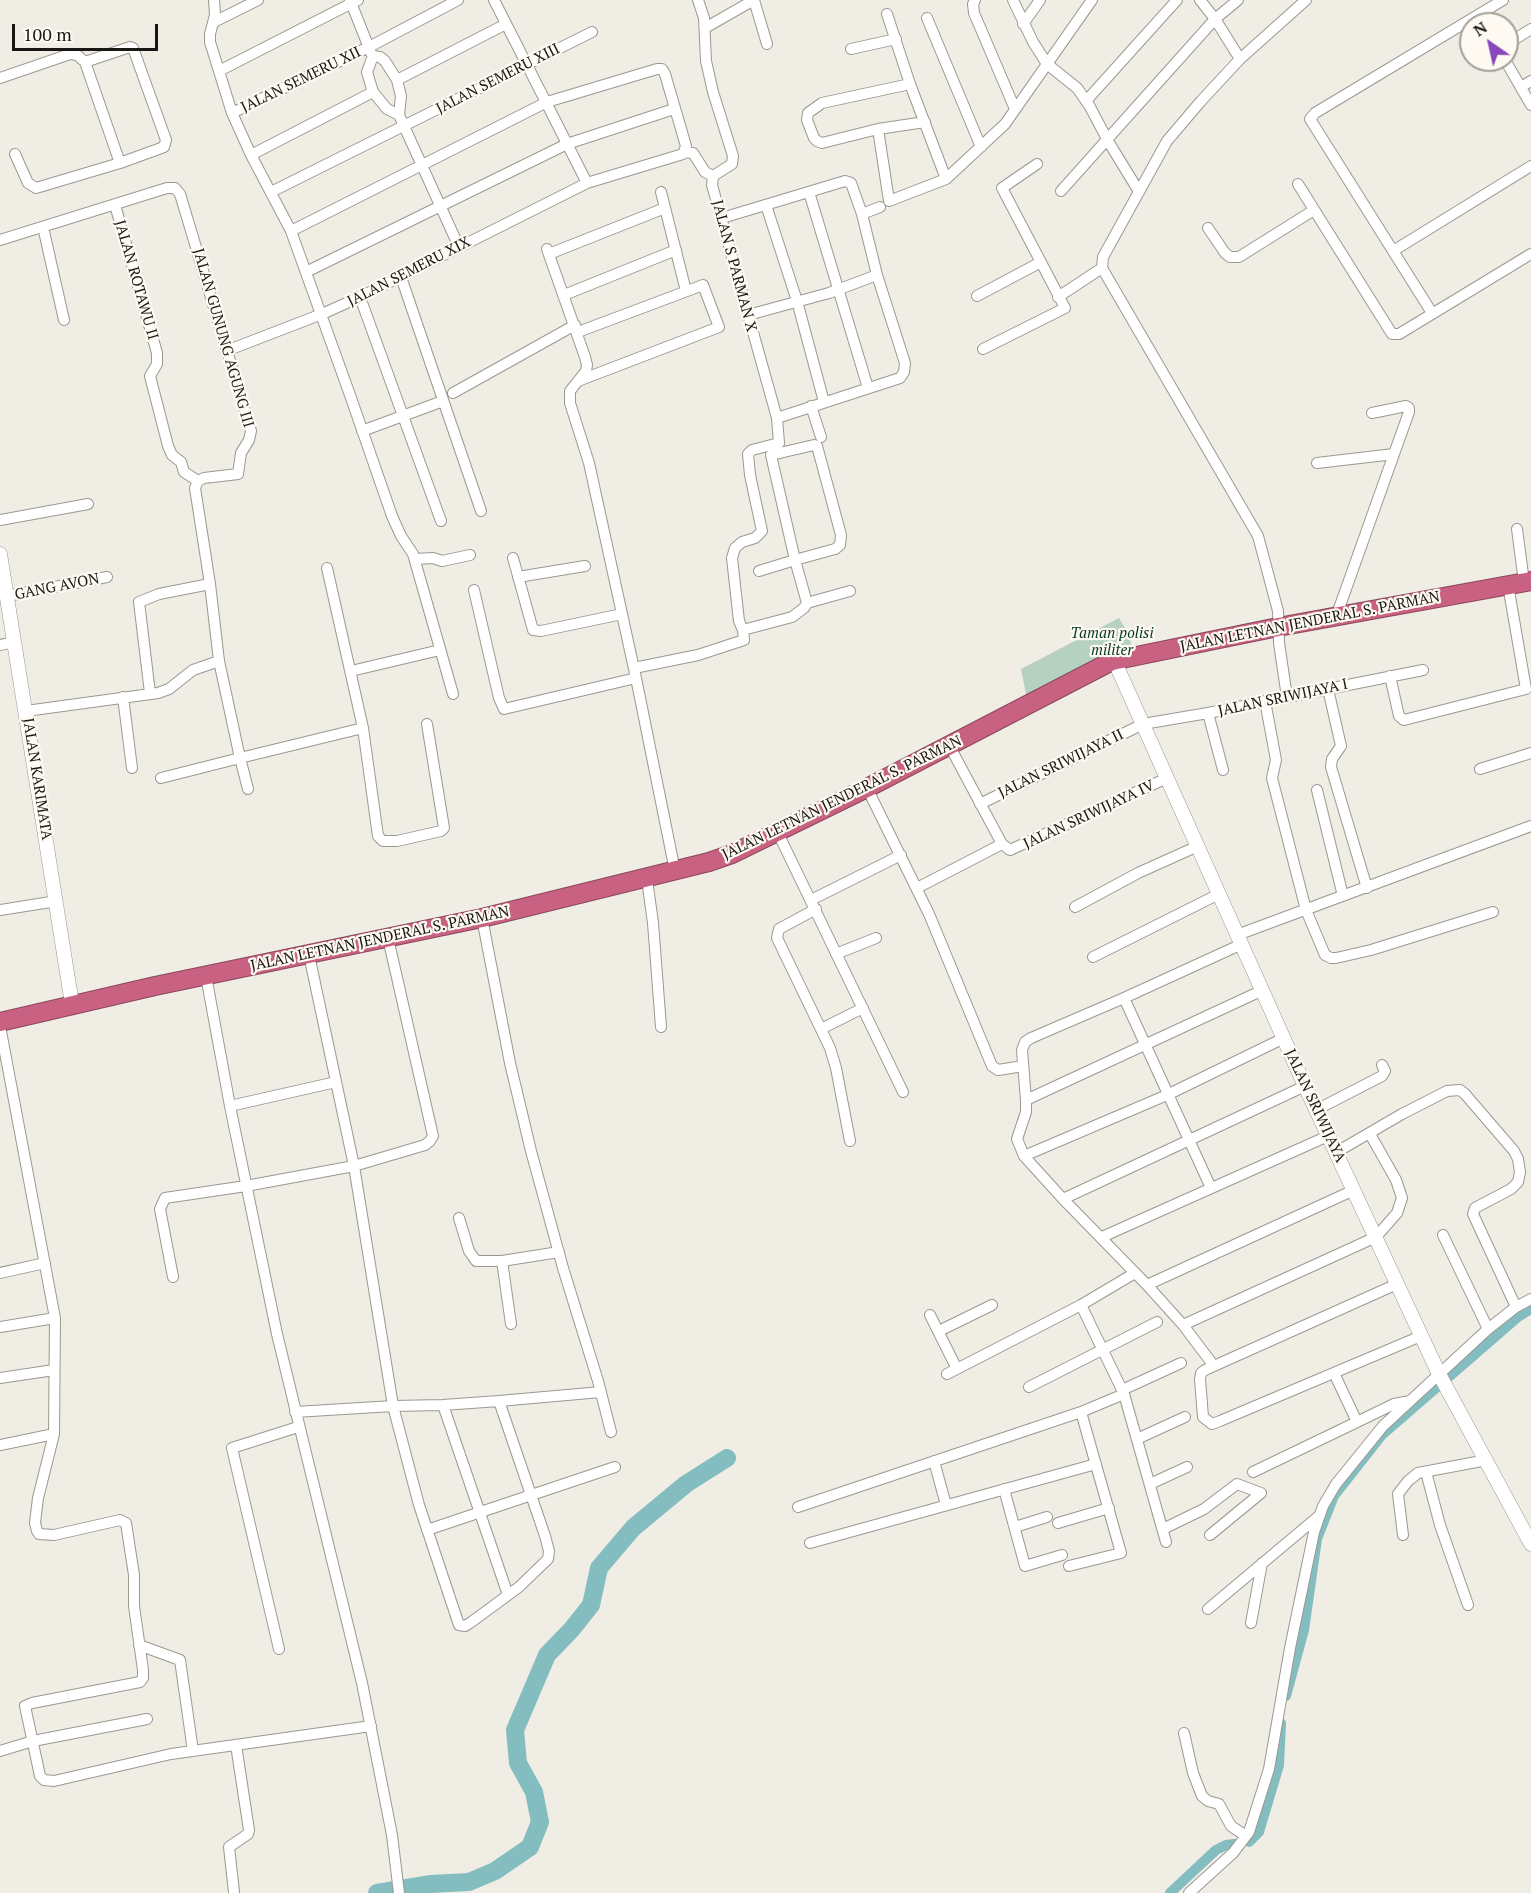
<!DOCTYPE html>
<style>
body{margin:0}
#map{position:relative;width:1531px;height:1893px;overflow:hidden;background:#f0ede5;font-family:"PT Serif",serif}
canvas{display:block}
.north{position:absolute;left:1459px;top:12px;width:60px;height:60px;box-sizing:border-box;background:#fefaf2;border:2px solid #a29f99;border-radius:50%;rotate:326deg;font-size:16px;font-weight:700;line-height:24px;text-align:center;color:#181714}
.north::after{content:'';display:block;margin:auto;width:21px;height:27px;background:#8848bc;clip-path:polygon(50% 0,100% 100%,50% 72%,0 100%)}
.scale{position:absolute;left:12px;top:24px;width:146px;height:27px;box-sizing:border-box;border:3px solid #181714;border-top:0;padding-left:8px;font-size:18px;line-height:21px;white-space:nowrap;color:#181714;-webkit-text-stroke:4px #fefaf2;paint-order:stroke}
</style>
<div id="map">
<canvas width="1531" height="1893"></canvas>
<div class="north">N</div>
<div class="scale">100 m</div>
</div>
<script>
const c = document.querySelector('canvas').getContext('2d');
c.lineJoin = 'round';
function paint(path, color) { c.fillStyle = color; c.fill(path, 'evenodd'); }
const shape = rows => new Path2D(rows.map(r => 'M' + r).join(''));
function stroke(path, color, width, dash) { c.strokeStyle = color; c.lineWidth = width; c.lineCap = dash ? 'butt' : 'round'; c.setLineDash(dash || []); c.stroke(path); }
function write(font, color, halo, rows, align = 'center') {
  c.font = font + ' "PT Serif",serif'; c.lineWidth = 4.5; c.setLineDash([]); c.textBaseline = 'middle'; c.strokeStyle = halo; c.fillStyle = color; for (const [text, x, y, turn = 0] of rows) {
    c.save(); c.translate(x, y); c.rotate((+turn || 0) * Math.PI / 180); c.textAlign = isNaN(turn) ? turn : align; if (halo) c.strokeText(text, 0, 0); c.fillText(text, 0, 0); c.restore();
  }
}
const green = shape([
 [1119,618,1129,635,1134,656,1028,704,1021,669]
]);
const canal = shape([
 [1286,1696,1304,1630,1317,1539,1334,1496,1382,1435,1518,1317,1531,1309],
 [1249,1842,1259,1832,1279,1765,1281,1723],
 [1170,1893,1216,1850,1226,1845,1234,1844]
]);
const river = shape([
 [377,1893,431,1884,469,1882,495,1871,530,1847,540,1822,534,1792,518,1763,515,1730,547,1655,572,1629,591,1605,599,1568,633,1528,686,1484,727,1458]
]);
const street = shape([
 [214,0,215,15,210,34,210,42,232,113,251,155,291,231,350,395,392,516,401,536,413,554,453,694],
 [350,0,371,53],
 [494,0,587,183],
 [975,0,973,4,974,13,1015,109],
 [1013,0,1033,42,1047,64,1077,88,1089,105,1108,141,1138,190],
 [1200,0,1215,19,1240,59],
 [887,14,910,84,946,179],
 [927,18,981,147],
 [214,22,258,0],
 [1023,24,1040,0],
 [705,28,754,0,767,44],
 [1507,44,1531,29],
 [851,49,896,39],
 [373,56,380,57,385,61,397,80,401,96,399,115,387,109,373,92,367,72,373,56],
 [1505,60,1531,105],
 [219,71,358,0],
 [0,78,70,54,77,55,85,62,120,163],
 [397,80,506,24],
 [910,84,822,103,808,113,807,120,814,138,817,141,822,143,878,129,925,122],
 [1521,87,1531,81],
 [1086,101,1177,0],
 [232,113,369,47,458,0],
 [399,115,459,247],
 [878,129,889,201,946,179,1005,124,1092,0],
 [685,152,693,153,705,172,713,176],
 [15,154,28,183,36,188,120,163,164,147,166,140,133,48,130,47,85,62],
 [251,155,373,92],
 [1298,184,1392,334,1399,334,1531,254],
 [1061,191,1215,19,1238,0],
 [271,192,592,32],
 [661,192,686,291],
 [809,192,868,388],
 [115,205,157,353,157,364,150,376,168,446,172,455,181,462,184,472,198,481],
 [766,205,797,301,824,402],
 [862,214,880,207],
 [722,218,845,181,851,183,862,214,877,275,905,363,904,372,900,378,777,418],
 [43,227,64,320],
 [1208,228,1225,253,1230,257,1239,257,1314,210],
 [0,240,167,188,175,188,180,194,251,431,249,440,241,453,238,474,204,478,198,481,195,488,210,584,219,661,240,758,363,728,327,568],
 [547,249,585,357,587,365,586,371,570,391,570,403,589,463,636,678,675,871],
 [1393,251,1531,166],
 [549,254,665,208],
 [306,272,567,144,674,109],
 [401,277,481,511],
 [564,295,676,250],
 [977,296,1041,262],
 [360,297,441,521],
 [1058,297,1102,268],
 [1432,313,1310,119,1315,113,1503,0],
 [748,315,829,293,877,275],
 [578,332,703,285,719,327,578,381],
 [983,349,1065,308,1002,188,1037,164],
 [226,351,322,314,360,297,587,183,683,154,686,146,665,74,662,69,657,69,547,102,291,231],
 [453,393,575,325],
 [811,406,821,437],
 [1372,413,1406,406,1409,408,1409,412,1394,454],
 [362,431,443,401],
 [1317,463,1394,454,1336,617],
 [0,520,88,504],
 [1517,529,1524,582],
 [513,558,533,630,541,631,622,614],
 [415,559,433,558,442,561,470,555],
 [518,577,585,566],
 [474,590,499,698,504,709,636,678],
 [7,596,107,577],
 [807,603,850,591],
 [743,630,792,617,804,608,807,603,795,560,771,455,814,445,817,446,841,535,840,545,835,549,795,560,759,571],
 [0,645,14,642],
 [634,668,698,655,744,640,743,630,739,621,732,558,735,548,742,542,755,538,762,531,750,475,748,454,752,450,779,443,777,418,712,185,713,176,732,164,733,156,713,92,706,61,704,18,698,0],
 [351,671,440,650],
 [1390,676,1399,716,1404,720,1526,689,1508,585],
 [1328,689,1341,746,1332,759,1331,767,1367,888],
 [150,693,139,602,159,594,210,584],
 [123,697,132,768],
 [1287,697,1279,643,1278,611,1258,536,1102,268,1103,257,1167,141,1201,101,1240,59,1306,0],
 [1265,701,1276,760,1272,778,1306,910,1325,955,1331,958,1336,958,1371,950,1493,912],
 [26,711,158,693,169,689,193,670,219,661],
 [1208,713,1223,770],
 [363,728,378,836,383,841,397,841,441,831,444,828,427,724],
 [949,745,1002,844,1010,850,1167,778],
 [1480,769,1531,753],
 [161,778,240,758,248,789],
 [867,788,929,914,992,1066,998,1070,1023,1066],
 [1317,790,1343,896],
 [980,804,1143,724,1208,713,1423,670],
 [777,831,903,1092],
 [647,879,653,923,661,1027],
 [917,888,1002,844],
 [811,900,901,855],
 [1075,907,1138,873,1198,846],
 [816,909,779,929,777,938,830,1048,836,1068,850,1141],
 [0,910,57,901],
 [482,918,510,1063,531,1151,563,1268,598,1381,611,1432],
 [1237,935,1531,826],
 [836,954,876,938],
 [1093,957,1219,894],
 [206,976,230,1106,277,1334,362,1683,392,1835,399,1893],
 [1124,998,1211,1188],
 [0,1026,55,1318,54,1434,38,1498,35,1523,37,1531,39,1534,54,1535,120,1520,126,1523,134,1575,134,1606,143,1670,143,1678,140,1682,32,1703,25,1706,40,1776,44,1780,54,1781,171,1754,371,1726],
 [821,1029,863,1008],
 [1026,1100,1263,990],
 [230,1106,336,1082],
 [1316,1110,1382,1076,1385,1071,1382,1065],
 [1335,1153,1402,1114,1447,1091,1460,1090,1465,1094,1514,1151,1518,1159,1520,1172,1518,1182,1511,1189,1475,1208,1473,1214,1516,1307],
 [1024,1156,1167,1095,1284,1038],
 [1063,1199,1305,1086],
 [459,1218,469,1251,476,1261,502,1261,559,1252],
 [1443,1235,1488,1329],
 [1102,1237,1328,1136],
 [502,1261,511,1324],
 [0,1273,45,1263],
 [173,1277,160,1209,165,1198,246,1186,354,1166,425,1145,430,1141,433,1136,388,938],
 [1397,1284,1205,1370,1201,1373,1200,1379,1203,1417,1212,1424,1220,1421,1421,1336],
 [1147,1285,1354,1190],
 [1081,1305,1124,1394,1166,1542],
 [930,1315,957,1369],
 [1183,1325,1376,1237,1397,1213,1402,1198,1396,1180,1370,1134],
 [0,1327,55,1318],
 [939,1331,992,1305],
 [1214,1366,1183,1325,1147,1285,1063,1199,1024,1156,1017,1139,1026,1112,1026,1100,1022,1050,1025,1042,1031,1038,1124,998,1242,944],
 [947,1374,1081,1305,1135,1273],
 [0,1378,54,1370],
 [1029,1387,1157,1322],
 [1122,1390,1181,1363],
 [499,1401,601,1392],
 [443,1405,508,1595],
 [295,1412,393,1406,443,1405,499,1401,545,1536,549,1551,548,1559,519,1587,470,1623,465,1626,459,1625,419,1505,393,1406,354,1166,309,955],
 [1357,1422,1394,1404,1410,1401],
 [1137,1439,1185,1417],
 [0,1445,54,1434],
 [934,1461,946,1505],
 [1253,1472,1357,1422,1334,1373],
 [1426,1472,1440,1525,1468,1605],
 [1150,1484,1187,1467],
 [1004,1489,1025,1566,1062,1555],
 [798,1507,1081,1412],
 [1058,1523,1109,1508],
 [1015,1527,1047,1517],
 [1163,1529,1204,1509,1237,1484,1261,1493,1210,1535],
 [427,1530,615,1467],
 [1403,1535,1398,1494,1408,1481,1418,1473,1487,1460],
 [810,1543,1096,1464],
 [1069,1566,1121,1553,1081,1412,1124,1394],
 [1208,1609,1320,1515],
 [1251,1623,1262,1563],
 [139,1645,180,1660,193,1751],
 [279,1649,232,1448,298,1427],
 [1184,1733,1193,1773,1202,1796,1208,1801,1219,1804,1231,1826,1246,1836],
 [0,1751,33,1741,147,1719],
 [234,1892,229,1847,248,1834,249,1830,236,1745],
 [1189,1893,1233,1853,1249,1832,1269,1769,1290,1648,1314,1532,1323,1506,1336,1484,1383,1426,1488,1329,1516,1307,1531,1299]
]);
const secondary = shape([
 [0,554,72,1004],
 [1114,660,1305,1086,1439,1374,1531,1544]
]);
const highway = shape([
 [0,1022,155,986,482,918,709,862,732,854,867,788,1112,661,1278,627,1531,581]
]);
const streetNames = [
 ["JALAN SEMERU XIII",498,79,-27],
 ["JALAN SEMERU XII",301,80,-26],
 ["JALAN S PARMAN X",734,266,75],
 ["JALAN SEMERU XIX",409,272,-27],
 ["JALAN ROTAWU II",136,280,74],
 ["JALAN GUNUNG AGUNG III",223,338,74],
 ["GANG AVON",57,587,-11],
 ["JALAN LETNAN JENDERAL S. PARMAN",1310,622,-11],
 ["JALAN SRIWIJAYA I",1283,698,-12],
 ["JALAN SRIWIJAYA II",1061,764,-26],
 ["JALAN KARIMATA",37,779,81],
 ["JALAN LETNAN JENDERAL S. PARMAN",842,798,-26],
 ["JALAN SRIWIJAYA IV",1089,815,-25],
 ["JALAN LETNAN JENDERAL S. PARMAN",380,939,-12],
 ["JALAN SRIWIJAYA",1315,1106,65]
];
const parkNames = [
 ["Taman polisi",1112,634],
 ["militer",1112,651]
];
paint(green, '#b6d1bf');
stroke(canal, '#84bdc0', 10);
stroke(river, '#84bdc0', 18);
stroke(street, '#9b9891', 12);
stroke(secondary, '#9b9891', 15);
stroke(highway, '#8a475c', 20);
stroke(street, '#fff', 10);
stroke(secondary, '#fff', 14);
stroke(highway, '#c86182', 18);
write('15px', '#181714', '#fefaf2', streetNames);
write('italic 15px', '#043a20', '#fefaf2', parkNames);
</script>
